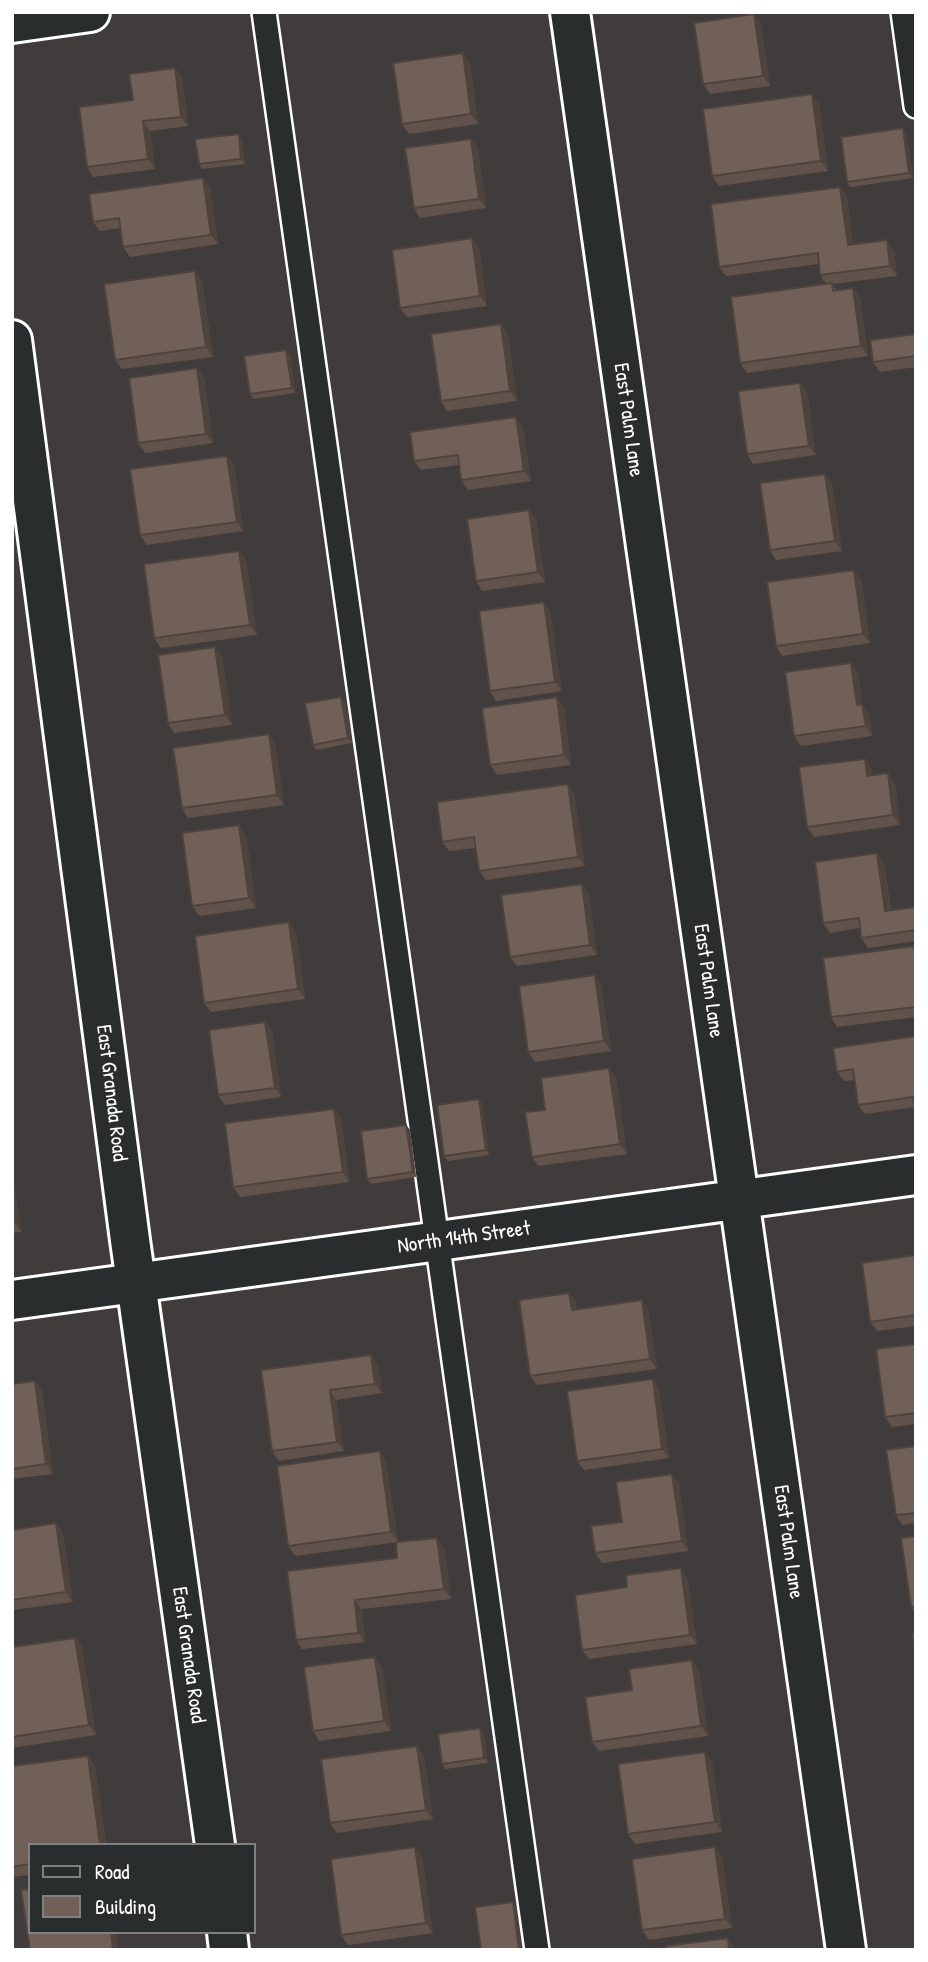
<!DOCTYPE html>
<style>
body{margin:0}
#map{position:relative;width:928px;height:1962px;overflow:hidden;background:#3f3c3b;font-family:"Patrick Hand",sans-serif}
canvas{display:block}
.frame{position:absolute;inset:0;border:14px solid #fff;pointer-events:none}
.legend{position:absolute;left:28px;top:1843px;width:228px;height:91px;box-sizing:border-box;background:#2a2d2e;border:2px solid #7f8182;margin:0;padding:9px 12px;list-style:none;font-size:21px;color:#fff}
.legend li{display:flex;align-items:center;gap:14px;height:35px}
.legend b{width:35px;border:2px solid #7f8182}
</style>
<div id="map">
<canvas width="928" height="1962"></canvas>
<div class="frame"></div>
<ul class="legend">
<li><b style="height:9px;background:#2a2d2e"></b>Road</li>
<li><b style="height:19px;background:#716058"></b>Building</li>
</ul>
</div>
<script>
const c = document.querySelector('canvas').getContext('2d');
c.lineJoin = 'round';
const shape = rows => new Path2D(rows.map(r => 'M' + r).join(''));
function stroke(path, color, width, dash) { c.strokeStyle = color; c.lineWidth = width; c.lineCap = dash ? 'butt' : 'round'; c.setLineDash(dash || []); c.stroke(path); }
function paint(path, color) { c.fillStyle = color; c.fill(path, 'evenodd'); }
function write(font, color, halo, rows, align = 'center') {
  c.font = font + ' "Patrick Hand",sans-serif'; c.lineWidth = 5; c.setLineDash([]); c.textBaseline = 'middle'; c.strokeStyle = halo; c.fillStyle = color; for (const [text, x, y, turn = 0] of rows) {
    c.save(); c.translate(x, y); c.rotate((+turn || 0) * Math.PI / 180); c.textAlign = isNaN(turn) ? turn : align; if (halo) c.strokeText(text, 0, 0); c.fillText(text, 0, 0); c.restore();
  }
}
const service = shape([
 [264,12,537,1950],
 [903,12,916,106]
]);
const minor = shape([
 [570,12,846,1950],
 [12,23,90,12],
 [12,340,130,1240,215,1845],
 [12,1300,916,1175],
 [227,1932,229,1950]
]);
const wall = shape([
 [761,24,770,86,710,94,703,84],
 [470,63,478,124,409,134,402,124],
 [175,68,182,77,188,126,150,131,155,169,93,177,87,167,133,100],
 [819,104,828,171,719,186,712,176],
 [903,128,906,134,913,178,850,187,847,182],
 [239,134,242,140,245,164,202,169,199,164],
 [471,139,478,149,486,208,420,218,414,208],
 [203,178,210,188,218,244,130,257,123,247,120,228,100,231,93,222],
 [840,187,847,197,853,245,894,250,897,276,832,284,837,290,853,288,860,298,868,356,747,373,740,363,826,284,820,275,819,264,726,276,719,267],
 [479,248,487,306,407,317,400,308],
 [195,271,202,281,213,357,122,369,115,360],
 [508,334,517,401,447,411,441,401],
 [916,334,916,367,880,372,873,362],
 [290,355,295,393,253,399,250,394],
 [197,368,204,378,213,443,145,453,138,443],
 [800,383,807,392,816,455,753,464,747,454],
 [516,417,523,427,531,481,468,490,461,480,459,465,421,470,414,461],
 [227,456,234,465,243,531,147,545,140,535],
 [825,474,832,484,842,551,776,560,770,550],
 [529,510,536,520,545,582,482,591,476,581],
 [239,551,246,560,257,635,161,648,154,638],
 [861,579,870,643,782,656,776,646],
 [550,612,562,691,496,701,490,691],
 [222,656,232,725,174,733,168,723],
 [851,663,858,673,862,704,869,714,872,736,801,746,794,736],
 [345,702,352,743,316,750,313,745],
 [564,707,571,765,497,775,490,765],
 [269,734,275,744,284,805,188,818,182,808],
 [871,768,872,775,895,783,900,825,814,837,807,827],
 [574,793,585,866,486,880,479,871,476,848,449,851,442,842],
 [246,835,256,908,199,916,192,906],
 [877,853,884,863,891,910,916,907,916,941,868,948,861,938,860,928,830,933,823,923],
 [582,884,589,894,597,955,517,966,510,957],
 [296,932,305,999,211,1012,204,1003],
 [914,946,916,949,916,1017,837,1027,831,1017],
 [601,985,611,1051,535,1062,528,1052],
 [265,1022,272,1031,281,1097,225,1105,218,1095],
 [916,1036,916,1107,865,1114,858,1105,854,1080,844,1081,837,1072],
 [616,1078,627,1154,538,1166,532,1157],
 [479,1099,482,1104,489,1155,448,1161,444,1156],
 [341,1118,349,1182,240,1197,233,1187],
 [406,1125,410,1130,416,1177,371,1184,367,1179],
 [12,1172,21,1232,12,1233],
 [916,1255,916,1326,877,1331,870,1322],
 [569,1293,576,1302,577,1309,642,1300,648,1310,657,1369,537,1385,530,1376],
 [916,1344,916,1424,892,1427,885,1417],
 [378,1364,382,1393,336,1400,344,1451,279,1461,272,1451,261,1370],
 [653,1379,659,1389,669,1458,584,1470,577,1461],
 [35,1381,42,1390,53,1474,12,1479,12,1384],
 [916,1446,916,1523,902,1525,896,1515],
 [386,1461,398,1542,295,1556,288,1546],
 [679,1484,688,1551,602,1563,595,1553,622,1522],
 [56,1523,63,1533,73,1602,12,1610,12,1530],
 [916,1536,916,1614,911,1607],
 [444,1547,451,1599,362,1609,365,1642,302,1649,296,1640,397,1558],
 [687,1577,697,1644,589,1659,582,1650,627,1587],
 [75,1638,82,1647,96,1735,12,1748,12,1647],
 [375,1657,382,1667,391,1731,319,1741,313,1731],
 [699,1670,708,1736,599,1751,592,1742,632,1690],
 [483,1733,488,1763,446,1769,442,1764],
 [417,1746,424,1756,433,1819,337,1833,330,1823],
 [712,1761,722,1832,635,1844,628,1834],
 [95,1765,106,1845,30,1845,30,1875,12,1877,12,1766],
 [415,1847,422,1857,433,1933,348,1945,341,1935],
 [715,1847,722,1857,732,1928,649,1940,642,1930]
]);
const shadedWall = shape([
 [754,14,761,24,770,86,763,76],
 [463,53,470,63,478,124,471,114],
 [175,68,182,77,188,126,181,117],
 [812,94,819,104,828,171,821,161],
 [143,121,150,131,155,169,148,159],
 [903,128,906,134,913,178,909,173],
 [239,134,242,140,245,164,241,159],
 [471,139,478,149,486,208,479,199],
 [203,178,210,188,218,244,211,235],
 [840,187,847,197,854,255,848,245],
 [472,238,479,248,487,306,480,296],
 [887,240,894,250,897,276,890,266],
 [195,271,202,281,213,357,206,347],
 [853,288,860,298,868,356,861,346],
 [501,324,508,334,517,401,510,391],
 [286,350,290,355,295,393,292,388],
 [197,368,204,378,213,443,206,434],
 [800,383,807,392,816,455,809,446],
 [516,417,523,427,531,481,524,471],
 [227,456,234,465,243,531,237,522],
 [825,474,832,484,842,551,835,541],
 [529,510,536,520,545,582,538,572],
 [239,551,246,560,257,635,250,625],
 [854,570,861,579,870,643,863,634],
 [544,602,550,612,562,691,555,682],
 [215,647,222,656,232,725,225,715],
 [851,663,858,673,864,714,857,705],
 [341,697,345,702,352,743,348,738],
 [557,697,564,707,571,765,564,755],
 [862,704,869,714,872,736,866,726],
 [269,734,275,744,284,805,277,795],
 [865,759,871,768,874,786,867,776],
 [888,773,895,783,900,825,893,815],
 [568,784,574,793,585,866,578,857],
 [239,825,246,835,256,908,249,898],
 [877,853,884,863,892,921,885,911],
 [582,884,589,894,597,955,590,945],
 [289,922,296,932,305,999,298,989],
 [595,975,601,985,611,1051,604,1041],
 [265,1022,272,1031,281,1097,275,1088],
 [609,1068,616,1078,627,1154,620,1144],
 [479,1099,482,1104,489,1155,486,1150],
 [334,1109,341,1118,349,1182,343,1172],
 [406,1125,410,1130,416,1177,413,1172],
 [12,1172,21,1232,14,1222,12,1211],
 [569,1293,576,1302,579,1319,572,1310],
 [642,1300,648,1310,657,1369,650,1359],
 [371,1355,378,1364,382,1393,375,1384],
 [653,1379,659,1389,669,1458,662,1449],
 [35,1381,42,1390,53,1474,46,1464],
 [330,1390,336,1400,344,1451,337,1442],
 [380,1451,386,1461,398,1542,391,1532],
 [672,1474,679,1484,688,1551,682,1541],
 [56,1523,63,1533,73,1602,66,1592],
 [437,1538,444,1547,451,1599,444,1589],
 [681,1568,687,1577,697,1644,690,1635],
 [355,1600,362,1609,365,1642,358,1633],
 [75,1638,82,1647,96,1735,89,1725],
 [375,1657,382,1667,391,1731,384,1721],
 [692,1660,699,1670,708,1736,701,1726],
 [480,1728,483,1733,488,1763,484,1758],
 [417,1746,424,1756,433,1819,426,1810],
 [705,1752,712,1761,722,1832,715,1822],
 [88,1756,95,1765,106,1845,100,1845],
 [415,1847,422,1857,433,1933,426,1923],
 [715,1847,722,1857,732,1928,725,1919],
 [513,1902,516,1907,522,1950,519,1950],
 [111,1932,116,1932,119,1950,113,1950],
 [728,1938,735,1948,735,1950,729,1950]
]);
const building = shape([
 [754,14,763,76,703,84,694,23,754,14],
 [463,53,471,114,402,124,393,63,463,53],
 [175,68,181,117,143,121,148,159,87,167,79,107,133,100,129,74,175,68],
 [812,94,821,161,712,176,703,109,812,94],
 [903,128,909,173,847,182,841,137,903,128],
 [239,134,241,159,199,164,195,139,239,134],
 [471,139,479,199,414,208,405,148,471,139],
 [203,178,211,235,123,247,119,218,93,222,89,194,203,178],
 [840,187,848,245,887,240,890,266,820,275,818,253,719,267,711,204,840,187],
 [472,238,480,296,400,308,392,250,472,238],
 [195,271,206,347,115,360,104,284,195,271],
 [832,283,833,291,853,288,861,346,740,363,731,297,832,283],
 [501,324,510,391,441,401,431,334,501,324],
 [916,334,916,356,873,362,870,340,916,334],
 [286,350,292,388,250,394,244,356,286,350],
 [197,368,206,434,138,443,129,378,197,368],
 [800,383,809,446,747,454,738,391,800,383],
 [516,417,524,471,461,480,458,455,414,461,410,432,516,417],
 [227,456,237,522,140,535,130,469,227,456],
 [825,474,835,541,770,550,760,483,825,474],
 [529,510,538,572,476,581,467,519,529,510],
 [239,551,250,625,154,638,144,564,239,551],
 [854,570,863,634,776,646,767,582,854,570],
 [544,602,555,682,490,691,479,611,544,602],
 [215,647,225,715,168,723,158,655,215,647],
 [851,663,857,705,862,704,866,726,794,736,785,672,851,663],
 [341,697,348,738,313,745,305,703,341,697],
 [557,697,564,755,490,765,482,708,557,697],
 [269,734,277,795,182,808,173,748,269,734],
 [865,759,867,776,888,773,893,815,807,827,799,767,865,759],
 [568,784,578,857,479,871,474,837,442,842,437,802,568,784],
 [239,825,249,898,192,906,182,833,239,825],
 [877,853,885,911,916,907,916,930,861,938,859,918,823,923,815,862,877,853],
 [582,884,590,945,510,957,501,895,582,884],
 [289,922,298,989,204,1003,195,936,289,922],
 [914,946,916,961,916,1007,831,1017,823,958,914,946],
 [595,975,604,1041,528,1052,519,986,595,975],
 [265,1022,275,1088,218,1095,209,1030,265,1022],
 [916,1036,916,1103,914,1103,913,1097,858,1105,853,1069,837,1072,833,1048,916,1036],
 [609,1068,620,1144,532,1157,525,1112,545,1110,541,1078,609,1068],
 [479,1099,486,1150,444,1156,437,1105,479,1099],
 [334,1109,343,1172,233,1187,225,1123,334,1109],
 [406,1125,413,1172,367,1179,361,1131,406,1125],
 [916,1255,916,1315,870,1322,862,1263,916,1255],
 [569,1293,572,1310,642,1300,650,1359,530,1376,519,1300,569,1293],
 [916,1344,916,1413,885,1417,876,1349,916,1344],
 [371,1355,375,1384,330,1390,337,1442,272,1451,261,1370,371,1355],
 [653,1379,662,1449,577,1461,567,1391,653,1379],
 [35,1381,46,1464,12,1469,12,1384,35,1381],
 [916,1446,916,1513,896,1515,886,1450,916,1446],
 [380,1451,391,1532,288,1546,277,1466,380,1451],
 [672,1474,682,1541,595,1553,591,1526,622,1522,616,1482,672,1474],
 [56,1523,66,1592,12,1600,12,1530,56,1523],
 [916,1536,916,1606,911,1607,901,1538,916,1536],
 [437,1538,444,1589,355,1600,358,1633,296,1640,287,1571,397,1558,396,1542,437,1538],
 [681,1568,690,1635,582,1650,575,1595,627,1587,626,1575,681,1568],
 [916,1632,916,1659,912,1633,916,1632],
 [75,1638,89,1725,12,1737,12,1647,75,1638],
 [375,1657,384,1721,313,1731,304,1667,375,1657],
 [692,1660,701,1726,592,1742,585,1697,632,1690,629,1669,692,1660],
 [480,1728,484,1758,442,1764,438,1734,480,1728],
 [417,1746,426,1810,330,1823,321,1759,417,1746],
 [705,1752,715,1822,628,1834,618,1764,705,1752],
 [88,1756,100,1845,30,1845,30,1864,12,1867,12,1766,88,1756],
 [415,1847,426,1923,341,1935,331,1859,415,1847],
 [715,1847,725,1919,642,1930,632,1859,715,1847],
 [30,1889,30,1932,111,1932,113,1950,30,1950,21,1890,30,1889],
 [513,1902,519,1950,481,1950,475,1907,513,1902],
 [728,1938,729,1950,667,1950,666,1946,728,1938]
]);
const streetNames = [
 ["East Palm Lane",628,420,82],
 ["East Palm Lane",708,981,82],
 ["East Granada Road",111,1093,83],
 ["North 14th Street",464,1238,-8],
 ["East Palm Lane",788,1542,82],
 ["East Granada Road",188,1655,82]
];
stroke(service, '#fff', 28);
stroke(minor, '#fff', 44);
stroke(service, '#2a2d2e', 23);
stroke(minor, '#2a2d2e', 38);
paint(wall, '#61534c');
paint(shadedWall, '#4f433e');
paint(building, '#716058');
stroke(building, '#4f433e', 2);
write('21px', '#fff', '#2a2d2e', streetNames);
</script>
